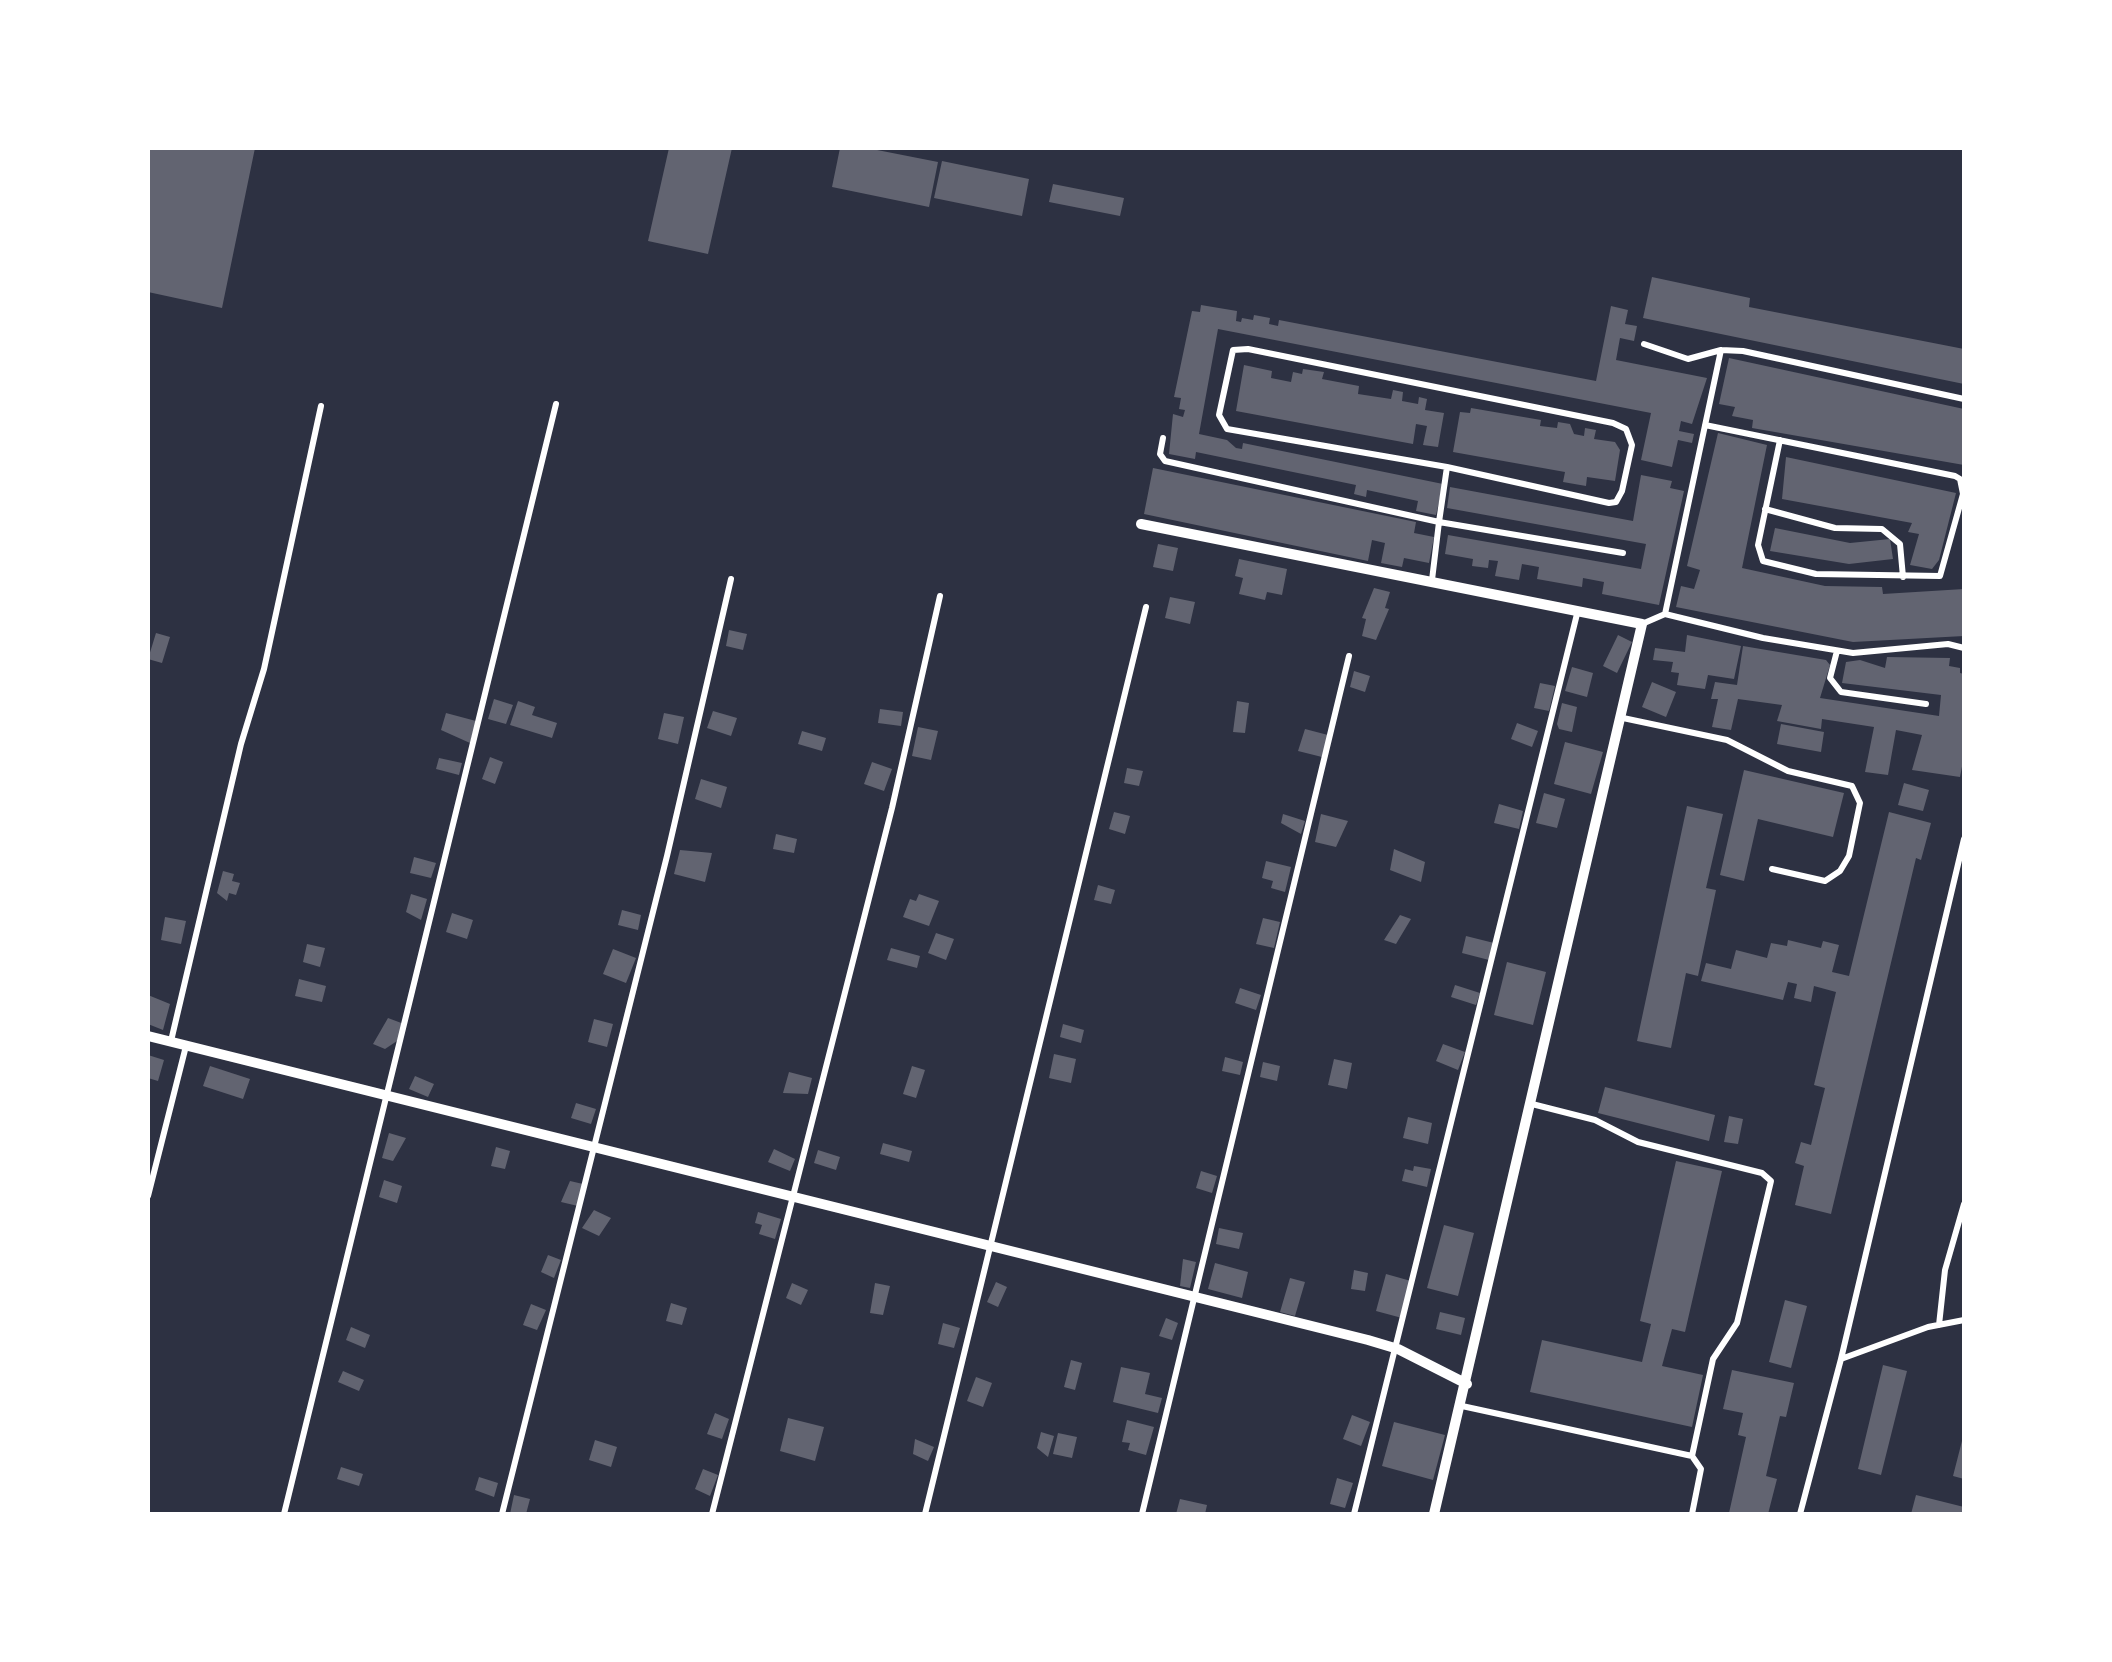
<!DOCTYPE html>
<style>
body{margin:0}
#map{position:relative;width:2112px;height:1662px;overflow:hidden;background:#2d3142;font-family:"Work Sans",sans-serif}
canvas{display:block}
.frame{position:absolute;inset:0;border:150px solid #fff;pointer-events:none}
</style>
<div id="map">
<canvas width="2112" height="1662"></canvas>
<div class="frame"></div>
</div>
<script>
const c = document.querySelector('canvas').getContext('2d');
c.lineJoin = 'round';
function paint(path, color) { c.fillStyle = color; c.fill(path, 'evenodd'); }
const shape = rows => new Path2D(rows.map(r => 'M' + r).join(''));
function stroke(path, color, width, dash) { c.strokeStyle = color; c.lineWidth = width; c.lineCap = dash ? 'butt' : 'round'; c.setLineDash(dash || []); c.stroke(path); }
const building = shape([
 [148,148,255,148,222,308,148,292],
 [669,148,732,148,708,254,648,241],
 [840,148,867,148,938,162,929,207,832,187],
 [942,161,1029,179,1022,216,934,198],
 [1053,184,1124,198,1120,216,1049,202],
 [1652,277,1750,298,1749,307,1964,349,1964,384,1643,318],
 [1201,305,1237,311,1236,321,1241,322,1242,318,1253,320,1254,315,1270,318,1269,324,1278,326,1279,320,1596,381,1611,306,1628,310,1625,324,1637,326,1634,341,1620,338,1616,360,1707,378,1692,424,1681,421,1679,431,1694,434,1692,443,1678,440,1672,467,1641,460,1651,413,1218,329,1199,434,1227,440,1236,448,1242,449,1243,443,1443,484,1436,515,1416,511,1418,501,1367,490,1366,497,1354,494,1356,485,1196,452,1195,459,1169,454,1173,414,1183,417,1185,410,1179,409,1181,398,1174,397,1192,311,1200,312],
 [1729,358,1964,409,1964,465,1752,428,1753,420,1732,416,1735,407,1719,404],
 [1244,365,1272,371,1271,378,1291,382,1293,372,1302,374,1303,369,1324,372,1322,379,1359,386,1358,394,1391,399,1393,390,1403,392,1402,401,1418,404,1419,397,1427,399,1425,410,1444,413,1438,447,1423,445,1427,426,1416,424,1413,444,1236,411],
 [1471,408,1541,420,1540,426,1557,428,1558,422,1570,424,1574,434,1584,436,1585,428,1596,430,1594,439,1615,442,1620,450,1615,481,1587,477,1586,486,1563,482,1565,472,1453,452,1460,412,1470,413],
 [1718,433,1767,445,1742,568,1825,586,1882,587,1883,594,1964,589,1964,636,1853,642,1676,607,1681,586,1694,589,1700,570,1687,566],
 [1786,457,1956,493,1939,560,1932,569,1910,565,1919,534,1908,532,1912,523,1782,499],
 [1153,468,1416,522,1414,533,1434,537,1429,563,1404,558,1402,567,1381,563,1385,543,1372,540,1368,561,1144,514],
 [1641,475,1672,481,1670,488,1684,491,1659,605,1602,594,1604,582,1583,578,1582,587,1537,579,1539,567,1522,564,1519,580,1495,576,1498,561,1489,560,1488,568,1472,566,1473,559,1445,554,1448,535,1641,569,1646,544,1447,508,1450,487,1633,521],
 [1775,528,1850,543,1890,539,1893,559,1849,564,1770,551],
 [1158,544,1178,548,1173,571,1153,567],
 [1239,559,1287,569,1282,595,1267,592,1265,600,1239,594,1243,578,1235,576],
 [1374,588,1390,592,1385,608,1389,609,1376,640,1362,636,1366,619,1362,618],
 [1170,597,1195,602,1190,624,1165,618],
 [729,630,747,634,743,650,726,646],
 [156,633,170,637,162,663,148,659],
 [1618,635,1632,642,1617,673,1603,666],
 [1687,635,1741,646,1734,679,1708,675,1705,689,1677,685,1679,673,1671,672,1673,662,1653,660,1655,648,1685,652],
 [1743,646,1826,660,1830,665,1820,698,1939,716,1941,695,1842,683,1846,662,1860,660,1885,668,1887,657,1950,658,1949,666,1960,668,1960,673,1964,674,1964,756,1960,777,1912,770,1922,735,1896,730,1888,775,1865,772,1874,727,1822,719,1821,729,1777,721,1782,705,1738,699,1731,730,1712,727,1718,699,1711,699,1715,682,1737,685],
 [1572,667,1593,673,1587,697,1565,691],
 [1354,671,1370,676,1365,692,1350,687],
 [1652,682,1676,692,1666,717,1642,707],
 [1540,683,1555,686,1549,711,1534,708],
 [494,699,513,705,506,724,488,719],
 [518,701,535,707,532,715,557,723,552,738,510,725],
 [1237,701,1249,703,1245,733,1233,732],
 [1562,703,1577,707,1572,732,1559,729,1557,724],
 [880,709,903,712,901,726,878,723],
 [713,711,737,718,731,736,707,728],
 [446,713,476,721,470,743,441,730],
 [664,713,684,717,678,744,658,739],
 [1517,723,1538,731,1532,747,1511,739],
 [1781,724,1824,732,1821,752,1777,744],
 [918,727,938,731,931,760,912,756],
 [1305,729,1328,735,1322,757,1298,751],
 [802,731,826,738,822,751,798,744],
 [1565,742,1603,752,1591,794,1554,784],
 [490,757,503,762,495,784,482,779],
 [439,758,462,763,459,775,436,769],
 [872,762,892,769,884,791,864,784],
 [1127,768,1143,771,1139,786,1124,783],
 [1744,770,1844,793,1833,837,1758,819,1744,881,1720,875],
 [701,779,727,787,721,808,695,799],
 [1904,783,1929,790,1923,811,1898,805],
 [1544,793,1565,799,1557,828,1536,823],
 [1499,804,1523,811,1519,829,1494,823],
 [1687,806,1723,814,1706,888,1716,890,1698,976,1686,973,1671,1048,1637,1041],
 [1114,812,1130,816,1125,834,1109,829],
 [1889,812,1931,823,1921,860,1916,858,1831,1214,1795,1205,1804,1166,1795,1163,1801,1142,1811,1145,1825,1088,1814,1085,1836,992,1814,986,1811,1002,1794,998,1797,984,1788,982,1783,1000,1701,981,1706,963,1731,969,1736,950,1767,958,1771,943,1787,946,1788,940,1821,948,1823,941,1839,945,1832,972,1849,976],
 [1283,814,1305,821,1301,834,1281,823],
 [1321,814,1348,821,1336,847,1315,842],
 [776,834,797,839,794,853,773,849],
 [1394,849,1425,862,1421,882,1390,870],
 [680,850,712,853,705,882,674,874],
 [414,857,436,863,431,878,410,873],
 [1266,861,1291,867,1285,892,1271,888,1273,881,1262,878],
 [223,871,234,874,232,881,240,883,236,895,229,893,227,901,217,893],
 [1098,885,1115,890,1111,904,1094,900],
 [411,894,427,899,421,920,406,912],
 [919,894,939,901,929,926,903,917,910,899,916,901],
 [622,910,641,915,638,930,618,925],
 [452,913,473,920,467,939,446,932],
 [1400,915,1411,919,1396,944,1384,940],
 [165,917,186,921,181,944,161,940],
 [1263,918,1280,922,1274,948,1256,944],
 [936,933,954,939,946,960,928,953],
 [1466,936,1494,943,1489,960,1462,953],
 [307,944,325,948,320,967,303,962],
 [891,948,920,956,917,968,887,960],
 [613,949,636,958,626,983,603,974],
 [1507,962,1546,972,1533,1025,1494,1015],
 [299,979,326,986,322,1002,295,996],
 [1455,985,1480,993,1476,1005,1451,997],
 [1240,988,1261,995,1256,1010,1235,1003],
 [148,995,170,1004,163,1030,148,1024],
 [388,1018,404,1024,397,1041,385,1049,373,1044],
 [594,1019,613,1024,607,1047,588,1042],
 [1063,1024,1084,1030,1081,1043,1060,1037],
 [1443,1044,1465,1052,1458,1070,1436,1061],
 [1054,1054,1076,1059,1071,1083,1049,1078],
 [148,1055,164,1060,158,1081,148,1078],
 [1225,1057,1243,1062,1240,1075,1222,1071],
 [1334,1059,1352,1063,1347,1089,1328,1085],
 [1263,1062,1280,1066,1277,1081,1260,1077],
 [210,1066,250,1079,243,1099,203,1086],
 [912,1066,925,1070,916,1098,903,1094],
 [789,1072,812,1078,808,1094,783,1093],
 [415,1076,434,1084,428,1097,409,1089],
 [1605,1087,1715,1115,1709,1141,1598,1113],
 [576,1103,596,1109,591,1124,571,1118],
 [1729,1116,1743,1119,1738,1144,1724,1142],
 [1408,1117,1432,1123,1428,1144,1403,1138],
 [389,1133,406,1138,393,1161,382,1158],
 [883,1143,912,1151,909,1162,880,1154],
 [496,1147,510,1151,505,1169,491,1166],
 [774,1149,795,1159,790,1171,768,1162],
 [818,1150,840,1157,836,1170,814,1163],
 [1676,1161,1722,1171,1685,1332,1672,1329,1662,1366,1703,1375,1692,1427,1530,1392,1542,1340,1642,1362,1651,1324,1640,1321],
 [1414,1166,1431,1169,1427,1187,1402,1181,1405,1169,1413,1171],
 [1201,1171,1217,1176,1212,1193,1196,1188],
 [384,1180,402,1186,397,1203,379,1197],
 [570,1181,583,1184,578,1206,561,1202],
 [594,1210,611,1218,599,1236,582,1228],
 [758,1212,781,1219,775,1239,759,1234,762,1225,755,1223],
 [1444,1225,1474,1233,1458,1296,1427,1288],
 [1219,1228,1243,1233,1239,1249,1216,1244],
 [548,1255,561,1260,554,1278,541,1272],
 [1183,1259,1196,1262,1190,1288,1180,1286],
 [1215,1263,1248,1272,1242,1298,1208,1289],
 [1354,1270,1368,1273,1365,1291,1351,1289],
 [1386,1274,1411,1281,1402,1318,1376,1311],
 [1290,1278,1305,1282,1295,1316,1280,1312],
 [996,1282,1007,1287,998,1307,987,1302],
 [792,1283,808,1290,801,1305,786,1298],
 [875,1283,890,1286,883,1315,870,1313],
 [1785,1300,1807,1306,1791,1368,1769,1362],
 [671,1303,687,1308,682,1325,666,1321],
 [531,1304,546,1310,537,1330,523,1325],
 [1440,1312,1465,1318,1461,1335,1436,1329],
 [1166,1318,1178,1323,1172,1340,1159,1336],
 [943,1323,960,1328,954,1348,938,1344],
 [351,1327,370,1335,365,1348,346,1340],
 [1071,1360,1082,1363,1075,1390,1064,1387],
 [1883,1365,1907,1371,1881,1475,1858,1469],
 [1121,1367,1150,1373,1145,1394,1162,1398,1158,1413,1113,1402],
 [1732,1370,1794,1383,1786,1417,1780,1416,1766,1476,1777,1479,1768,1514,1729,1513,1746,1437,1738,1435,1743,1413,1723,1409],
 [343,1371,364,1380,359,1391,338,1382],
 [976,1377,992,1383,983,1407,967,1401],
 [715,1413,729,1419,722,1439,707,1434],
 [1352,1415,1370,1422,1361,1446,1343,1439],
 [788,1418,824,1427,815,1461,780,1451],
 [1127,1420,1154,1427,1146,1455,1128,1450,1130,1443,1122,1442],
 [1394,1422,1445,1435,1433,1480,1382,1466],
 [1041,1432,1054,1436,1048,1457,1037,1448],
 [1058,1433,1077,1437,1072,1458,1053,1454],
 [1963,1437,1964,1437,1964,1479,1953,1476],
 [915,1439,934,1447,928,1461,913,1454],
 [595,1440,617,1447,611,1467,589,1460],
 [341,1467,363,1474,359,1486,337,1479],
 [703,1469,718,1475,710,1496,695,1489],
 [479,1477,498,1483,494,1497,475,1490],
 [1337,1478,1353,1483,1345,1508,1330,1504],
 [514,1495,530,1499,526,1514,510,1514],
 [1916,1495,1964,1507,1964,1514,1911,1514],
 [1180,1499,1207,1505,1205,1514,1176,1514]
]);
const service = shape([
 [1644,344,1688,359,1721,350,1743,351,1964,399],
 [1705,425,1955,476,1960,479,1963,494,1940,576,1816,574,1763,561,1758,545,1780,440],
 [1163,438,1160,454,1165,461,1439,522,1432,580],
 [1447,467,1609,503,1616,502,1622,491,1632,445,1626,429,1613,423,1248,349,1233,350,1219,415,1227,429,1447,467,1439,522,1623,553],
 [1765,509,1835,528,1882,529,1900,544,1903,577],
 [1665,614,1721,350],
 [1642,624,1665,614,1763,638,1853,653,1948,644,1964,648],
 [1837,651,1830,678,1841,692,1926,704],
 [1623,718,1727,740,1788,771,1852,786,1860,803,1849,856,1840,871,1825,881,1772,869],
 [171,1041,241,744,264,669,321,406],
 [1532,1104,1595,1120,1638,1142,1762,1173,1771,1181,1737,1323,1713,1359,1692,1456],
 [148,1196,186,1046],
 [1939,1325,1945,1270,1964,1204],
 [1841,1359,1964,839],
 [1462,1406,1692,1456,1701,1469,1692,1514],
 [284,1514,556,404],
 [502,1514,667,856,731,579],
 [712,1514,892,808,940,596],
 [925,1514,1146,607],
 [1142,1514,1349,656],
 [1354,1514,1578,610],
 [1800,1514,1841,1359,1928,1327,1964,1320]
]);
const minor = shape([
 [1141,524,1642,624,1434,1514],
 [148,1036,1368,1340,1398,1349,1467,1384]
]);
paint(building, '#626471');
stroke(service, '#fff', 6);
stroke(minor, '#fff', 10);
</script>
